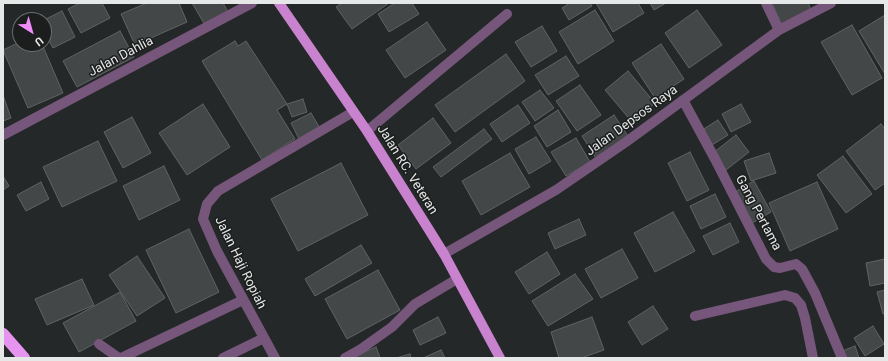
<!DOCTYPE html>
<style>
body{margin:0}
#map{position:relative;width:888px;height:361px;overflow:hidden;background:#252828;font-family:Roboto,sans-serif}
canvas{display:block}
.frame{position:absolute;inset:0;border:4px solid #e6e8e8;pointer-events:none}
.north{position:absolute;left:12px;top:12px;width:40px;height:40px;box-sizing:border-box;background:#1c1e1e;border:1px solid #6d6f6f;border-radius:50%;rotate:143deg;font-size:11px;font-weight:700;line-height:16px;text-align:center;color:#e6e8e8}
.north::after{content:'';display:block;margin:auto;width:14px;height:18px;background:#ee8cf8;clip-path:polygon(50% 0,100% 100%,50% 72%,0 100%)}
</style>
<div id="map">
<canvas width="888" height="361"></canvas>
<div class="frame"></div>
<div class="north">U</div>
</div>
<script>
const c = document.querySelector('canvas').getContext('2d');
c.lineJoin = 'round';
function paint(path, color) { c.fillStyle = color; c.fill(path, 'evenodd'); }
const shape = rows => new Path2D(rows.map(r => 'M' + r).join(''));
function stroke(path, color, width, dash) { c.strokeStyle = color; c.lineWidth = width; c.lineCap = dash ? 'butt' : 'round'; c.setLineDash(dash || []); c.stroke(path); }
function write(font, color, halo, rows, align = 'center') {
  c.font = font + ' Roboto,sans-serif'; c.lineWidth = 3; c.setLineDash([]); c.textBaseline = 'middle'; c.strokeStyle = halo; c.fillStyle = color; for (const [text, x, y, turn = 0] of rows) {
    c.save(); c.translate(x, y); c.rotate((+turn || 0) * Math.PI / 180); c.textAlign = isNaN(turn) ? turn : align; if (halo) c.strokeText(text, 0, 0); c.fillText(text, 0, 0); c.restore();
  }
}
const building = shape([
 [80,3,102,3,110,18,81,33,68,9,80,3],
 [147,3,179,3,187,22,135,45,121,14,147,3],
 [192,3,223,3,228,12,205,25,192,3],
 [342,3,389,3,352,29,336,7,342,3],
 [395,3,412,3,419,14,389,32,378,14,395,3],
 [570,3,590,3,592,6,569,20,562,8,570,3],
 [596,3,638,3,644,13,613,32,596,3],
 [650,3,666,3,654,10,650,3],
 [772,3,808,3,812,12,782,26,772,3],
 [595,10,614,41,578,64,559,32,595,10],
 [697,10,722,45,689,68,665,33,697,10],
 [62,11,75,37,53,48,44,31,44,20,62,11],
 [885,15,885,74,859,31,885,15],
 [427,22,446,50,405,78,386,50,427,22],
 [852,25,882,78,852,95,821,42,852,25],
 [542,26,557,51,531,67,515,42,542,26],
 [120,31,134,57,77,87,63,61,120,31],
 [235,41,238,46,246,41,287,104,277,110,295,139,262,160,202,61,235,41],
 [20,42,20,44,42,44,63,93,28,108,3,50,20,42],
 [661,44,684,79,655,98,632,63,661,44],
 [506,54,525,81,455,132,435,105,506,54],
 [566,56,579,76,548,95,535,75,566,56],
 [628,71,655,103,632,122,605,90,628,71],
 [580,85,601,115,577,131,556,101,580,85],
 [540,90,554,108,535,121,522,102,540,90],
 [3,95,11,118,3,121,3,95],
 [303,99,307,112,292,117,287,104,303,99],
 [203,104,230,147,187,175,159,133,203,104],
 [741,104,751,122,731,132,722,114,741,104],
 [518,105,530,123,502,142,490,124,518,105],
 [558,110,571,132,547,147,534,126,558,110],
 [311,113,321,130,300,141,291,123,311,113],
 [614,115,630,139,597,160,582,136,614,115],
 [132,117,151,153,123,168,104,132,132,117],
 [433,118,451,143,416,169,398,145,433,118],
 [718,120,728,135,712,145,702,130,718,120],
 [881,124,885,129,885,183,875,190,846,151,881,124],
 [484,129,492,139,441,177,433,167,484,129],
 [736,135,749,152,726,170,713,153,736,135],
 [536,137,551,161,529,174,515,149,536,137],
 [576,138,590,162,566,176,551,152,576,138],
 [98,141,117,181,62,207,43,167,98,141],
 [690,152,709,190,687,201,668,163,690,152],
 [510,153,530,187,481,215,462,181,510,153],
 [769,153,776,173,751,181,744,161,769,153],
 [843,156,872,194,846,213,817,175,843,156],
 [341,163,368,215,298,251,271,199,341,163],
 [164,166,180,200,139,220,123,186,164,166],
 [3,176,9,186,3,190,3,176],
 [754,181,771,212,752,223,735,192,754,181],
 [41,182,49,199,26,211,17,195,41,182],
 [817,182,838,229,790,251,769,203,817,182],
 [715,194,726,217,701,229,690,206,715,194],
 [673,212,695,251,655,272,634,233,673,212],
 [579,219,586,235,555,249,548,233,579,219],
 [730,223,739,242,713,255,703,236,730,223],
 [189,229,219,292,176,313,146,250,189,229],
 [361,245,372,263,315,296,305,279,361,245],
 [622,249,638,278,601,298,585,269,622,249],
 [547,252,560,274,529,294,515,272,547,252],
 [137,256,165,298,137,316,109,275,137,256],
 [885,259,885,283,870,286,866,263,885,259],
 [378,270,400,310,347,339,325,299,378,270],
 [575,274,593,299,548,326,532,301,575,274],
 [82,279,94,305,47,325,35,299,82,279],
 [885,290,885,314,883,314,877,292,885,290],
 [120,292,136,321,79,352,63,323,120,292],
 [653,306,668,329,642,345,628,322,653,306],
 [438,317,446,333,420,345,413,330,438,317],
 [592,317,604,350,581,358,559,358,551,332,592,317],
 [873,326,884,344,865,356,854,338,873,326],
 [855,346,859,358,845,358,842,351,855,346],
 [376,347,380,358,355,358,355,356,376,347],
 [441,350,445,358,423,358,441,350],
 [410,354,411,358,396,358,410,354]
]);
const minor = shape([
 [766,3,779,30],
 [683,100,715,159,766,259,774,267,780,268,796,264,802,269,815,293,842,358],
 [367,131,507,14],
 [3,135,252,3],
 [444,254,556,190,626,142,779,30,831,3],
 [695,316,785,295,795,298,801,305,805,318,813,358],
 [99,344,119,358],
 [121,358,243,300],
 [223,358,264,338],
 [275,358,217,251,203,219,207,204,218,191,353,112],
 [345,358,361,349,392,327,415,304,457,279]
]);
const major = shape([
 [279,3,367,131,431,233,444,254,500,358]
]);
const highway = shape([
 [3,334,24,358]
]);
const streetNames = [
 ["Jalan Dahlia",121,57,-28],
 ["Jalan Depsos Raya",632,121,-36],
 ["Jalan RC. Veteran",407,170,58],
 ["Gang Pertama",758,213,62],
 ["Jalan Haji Ropiah",240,263,64]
];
paint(building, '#444748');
stroke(building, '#606363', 1);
stroke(minor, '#77567b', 10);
stroke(major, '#c882ce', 10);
stroke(highway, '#e794f0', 12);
write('13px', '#e6e8e8', '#1c1e1e', streetNames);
</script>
